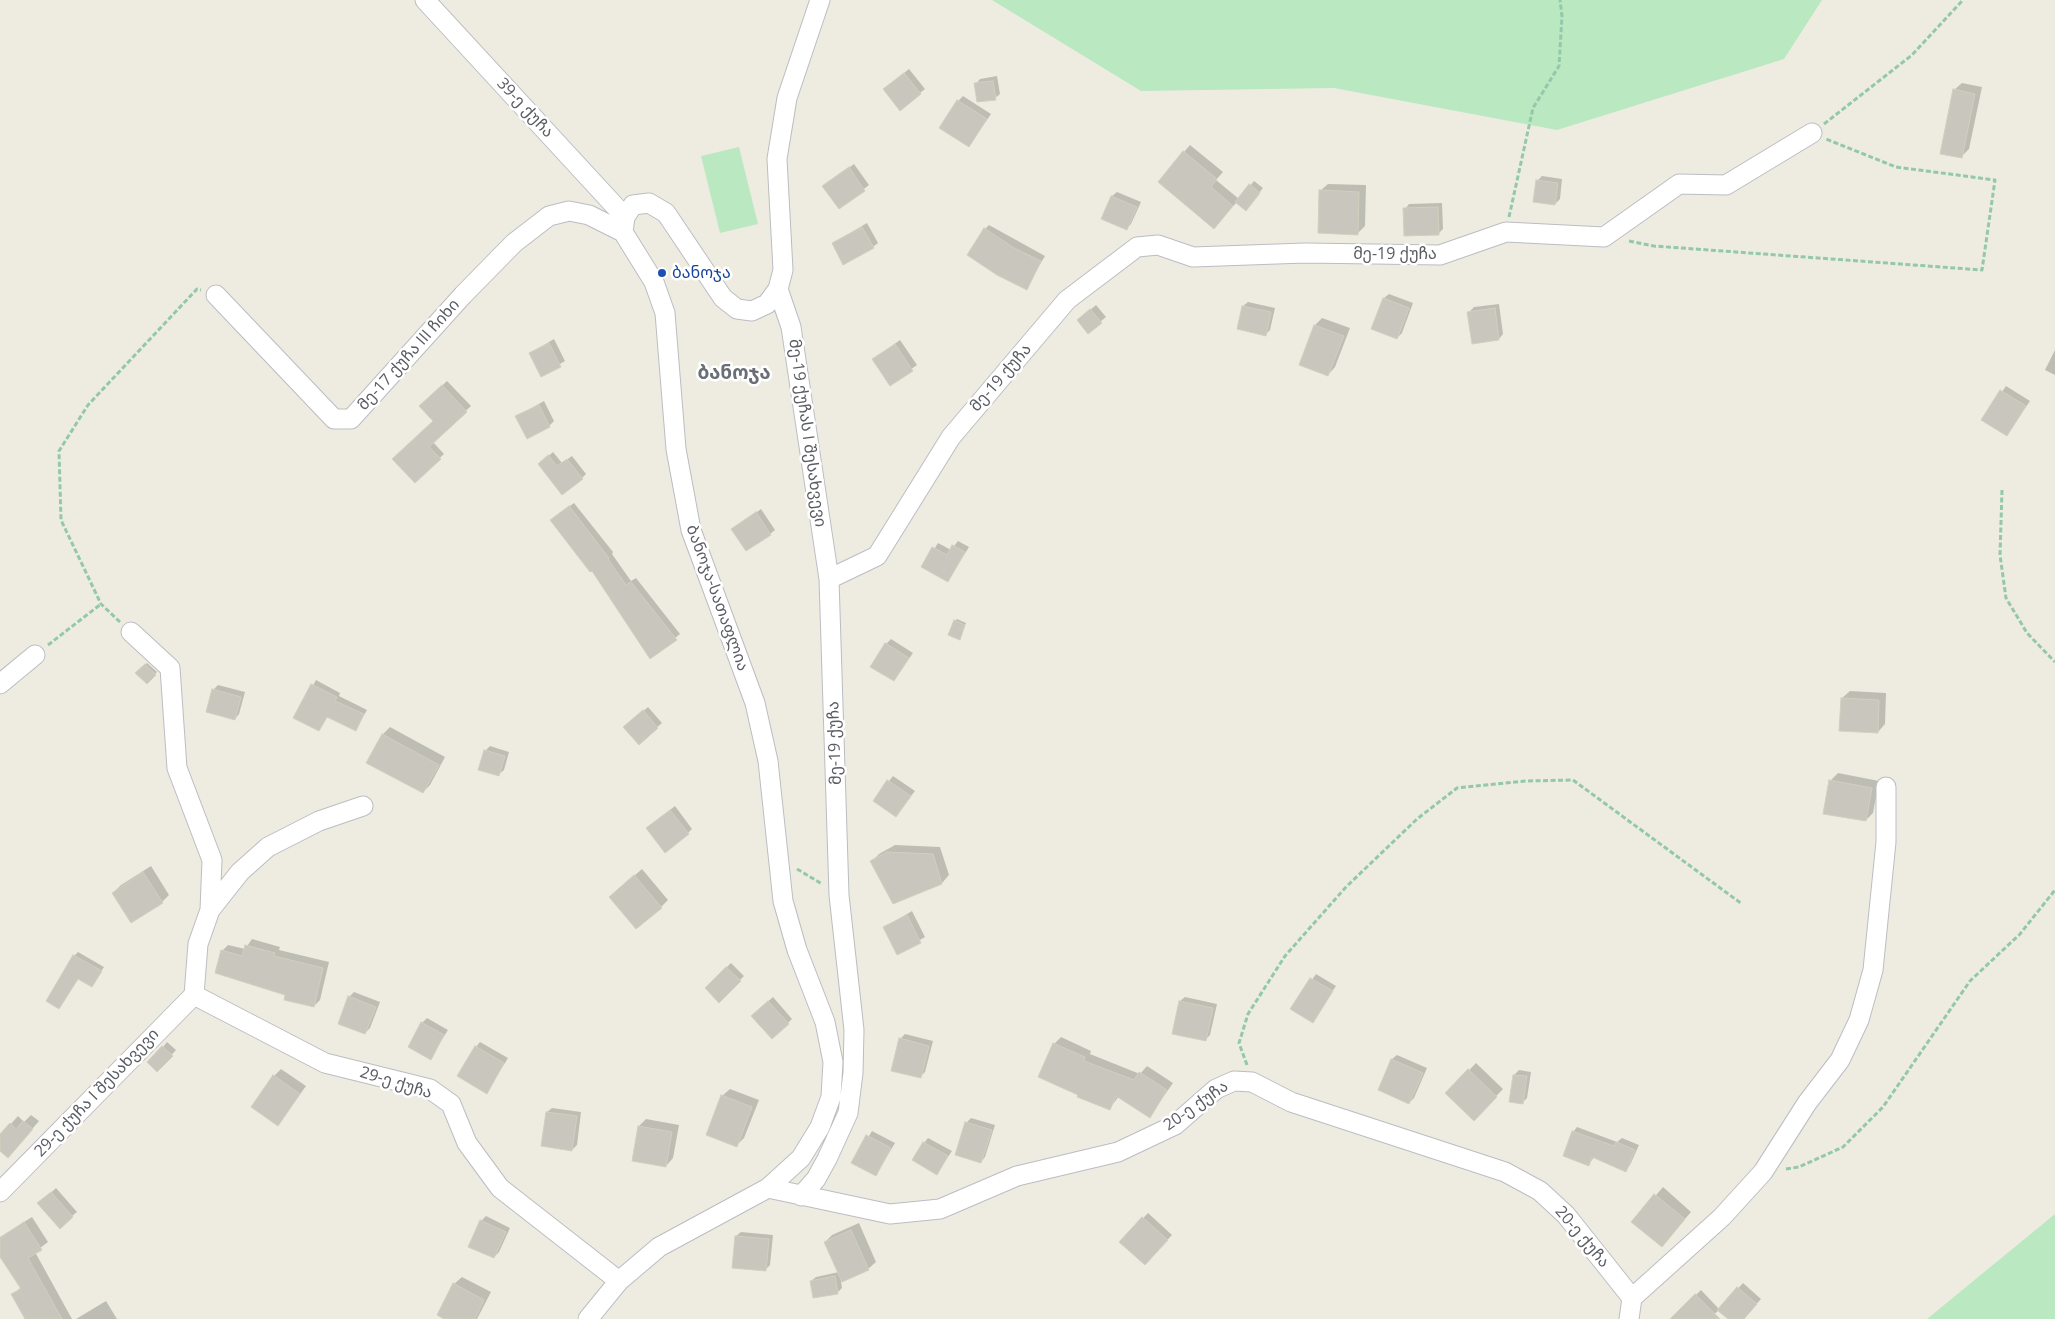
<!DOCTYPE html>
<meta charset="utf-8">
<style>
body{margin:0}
canvas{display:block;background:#eeece0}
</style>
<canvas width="2055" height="1319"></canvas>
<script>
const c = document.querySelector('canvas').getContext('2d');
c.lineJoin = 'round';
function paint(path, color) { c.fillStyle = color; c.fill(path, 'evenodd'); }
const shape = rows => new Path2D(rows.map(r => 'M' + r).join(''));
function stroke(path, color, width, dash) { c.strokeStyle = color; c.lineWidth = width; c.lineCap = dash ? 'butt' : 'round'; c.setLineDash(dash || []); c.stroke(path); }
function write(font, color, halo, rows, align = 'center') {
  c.font = font + ' "Open Sans","Noto Sans Georgian",sans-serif'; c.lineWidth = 5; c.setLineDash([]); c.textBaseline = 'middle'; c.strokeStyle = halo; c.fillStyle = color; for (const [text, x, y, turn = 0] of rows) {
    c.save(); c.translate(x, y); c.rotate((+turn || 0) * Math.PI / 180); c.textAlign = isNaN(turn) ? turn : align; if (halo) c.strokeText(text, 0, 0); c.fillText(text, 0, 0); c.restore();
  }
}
const green = shape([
 [992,0,1822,0,1784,59,1557,130,1334,88,1141,91],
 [739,147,758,224,720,233,701,156],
 [2055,1214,2055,1319,1927,1319]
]);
const shadow = shape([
 [909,69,925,89,920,93,889,85],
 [997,76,1000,94,995,98,976,84,980,79],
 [1962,83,1982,87,1969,149,1961,157,1954,90],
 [963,96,991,114,969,146,958,101],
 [1190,145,1223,172,1216,180,1239,199,1254,181,1263,188,1250,204,1237,202,1214,227,1184,152],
 [854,164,869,185,839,208,824,186],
 [1542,176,1562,179,1560,199,1555,204,1537,181],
 [1328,184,1366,185,1365,226,1357,234,1320,191],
 [1117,192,1141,202,1131,224,1127,228,1103,218,1112,196],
 [1442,203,1443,229,1438,234,1405,209,1409,204],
 [867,223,878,243,873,247,833,243],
 [989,225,1045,256,1026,288,985,229],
 [1389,294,1413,303,1402,333,1397,338,1373,328,1384,298],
 [1248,302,1275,308,1270,330,1266,334,1243,306],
 [1499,304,1503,334,1499,339,1469,312,1474,307],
 [1096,305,1106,317,1088,332,1083,316],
 [1322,318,1350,328,1335,367,1328,375,1315,325],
 [554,339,565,361,542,375,530,353],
 [900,340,917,365,890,384,874,359],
 [2055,350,2055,375,2045,370],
 [447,381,471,406,433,442,444,454,415,481,434,421,421,406],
 [2006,386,2030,401,2007,435,1983,419],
 [544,401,554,421,549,426,517,416],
 [553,452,562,463,572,456,586,474,582,478,544,460],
 [574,503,613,552,612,554,631,581,636,578,680,634,650,658,556,516],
 [761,509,775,530,770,534,733,529],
 [958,541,969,547,948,581,923,567,938,543,951,550],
 [957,619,966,623,961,636,955,621],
 [891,639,913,653,894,680,886,644],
 [147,663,157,672,147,682,137,673],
 [316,680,340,693,339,696,367,710,356,729,328,716,319,730,295,718],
 [218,685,245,692,239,714,235,719,213,690],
 [1850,691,1886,693,1885,724,1878,732,1842,698],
 [648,707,662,723,639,743,630,723],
 [390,727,445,757,430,785,423,792,368,762,383,734],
 [490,746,509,752,504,770,499,774,485,751],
 [1838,773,1879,781,1873,813,1866,820,1831,780],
 [893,776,915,791,896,815,874,800],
 [675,806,692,829,688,833,647,828],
 [895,845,940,847,949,875,942,883,894,903,872,861,879,854],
 [151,866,169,895,162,902,113,893,121,885],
 [642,869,668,900,661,907,618,890],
 [912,911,925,937,898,953,885,927],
 [252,939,280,947,279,950,329,962,320,1000,314,1006,287,994,222,951,228,945,245,949],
 [78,952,104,967,92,986,79,978,59,1007,74,956],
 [731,963,744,976,719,1001,706,988],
 [1316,974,1336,986,1313,1021,1292,1009],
 [354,992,380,1002,370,1028,365,1033,349,997],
 [773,997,792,1019,788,1023,757,1011],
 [1185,997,1217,1004,1210,1035,1205,1040,1180,1001],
 [427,1018,448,1030,430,1058,422,1023],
 [905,1034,933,1041,925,1072,920,1077,900,1039],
 [1061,1037,1091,1051,1090,1054,1140,1074,1147,1066,1173,1083,1150,1116,1119,1096,1110,1108,1054,1044],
 [167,1042,176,1050,157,1071,163,1047],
 [480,1042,508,1058,487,1092,476,1047],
 [1397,1055,1427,1068,1414,1098,1409,1103,1379,1089,1392,1059],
 [1476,1063,1503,1089,1474,1119,1447,1093],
 [281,1069,306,1086,278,1125,274,1076],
 [1519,1070,1531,1072,1527,1098,1522,1103,1514,1075],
 [730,1089,759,1100,744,1138,736,1146,722,1096],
 [552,1108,581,1112,577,1145,572,1150,547,1112],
 [31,1115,39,1121,15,1149,0,1136,18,1116,24,1122],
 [971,1118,995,1125,985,1157,981,1162,966,1123],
 [646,1119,679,1125,673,1158,666,1166,639,1126],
 [1577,1127,1617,1142,1622,1138,1639,1145,1630,1165,1626,1170,1595,1156,1589,1164,1573,1132],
 [872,1131,895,1143,876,1175,853,1162],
 [928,1138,952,1151,937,1173,924,1143],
 [1663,1187,1691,1212,1669,1238,1633,1222],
 [56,1188,77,1212,72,1216,44,1199],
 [1148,1213,1172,1235,1145,1264,1121,1242],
 [486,1216,510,1228,499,1252,494,1257,481,1221],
 [32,1217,48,1242,35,1252,72,1319,26,1319,13,1295,21,1287,0,1254,0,1237],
 [859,1223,876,1262,868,1269,841,1281,842,1288,838,1292,814,1297,811,1281,816,1277,839,1272,825,1242,832,1235],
 [741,1232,773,1235,770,1265,765,1270,736,1236],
 [462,1277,491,1292,477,1319,446,1319,454,1284],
 [1743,1283,1761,1299,1743,1319,1729,1319,1719,1310,1709,1319,1673,1317,1701,1290,1719,1309],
 [106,1301,117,1319,76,1319]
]);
const building = shape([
 [904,73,921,94,900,111,883,89,904,73],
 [993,81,996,100,977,102,974,83,993,81],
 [1953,89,1975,94,1962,158,1940,154,1953,89],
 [957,100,987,119,969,147,939,128,957,100],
 [1183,151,1217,179,1211,187,1233,206,1214,229,1158,182,1183,151],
 [849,167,865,191,839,209,822,186,849,167],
 [1536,180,1558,183,1555,205,1533,202,1536,180],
 [1249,184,1260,193,1246,211,1235,202,1249,184],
 [1319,190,1359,192,1358,235,1318,233,1319,190],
 [1111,196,1137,207,1127,230,1101,219,1111,196],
 [1438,207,1439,235,1404,236,1403,208,1438,207],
 [862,227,874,248,843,265,832,243,862,227],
 [984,228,1014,248,1041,261,1027,290,997,275,967,255,984,228],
 [1383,298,1409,308,1397,339,1371,329,1383,298],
 [1242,306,1271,312,1266,336,1237,329,1242,306],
 [1495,308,1499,340,1472,344,1467,312,1495,308],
 [1090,309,1102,323,1088,334,1077,320,1090,309],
 [1314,325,1344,336,1328,376,1299,365,1314,325],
 [549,343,561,367,541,377,529,353,549,343],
 [895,344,913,371,890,386,872,359,895,344],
 [442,385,467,412,429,447,441,459,415,483,392,459,433,421,419,406,442,385],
 [2000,390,2026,406,2007,436,1981,420,2000,390],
 [539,405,550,427,527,439,515,416,539,405],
 [548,455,557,466,567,459,583,479,562,495,538,464,548,455],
 [569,506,609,558,608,559,626,585,631,582,677,640,650,659,592,571,590,572,550,520,569,506],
 [756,512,771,535,746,551,731,529,756,512],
 [952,545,965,552,948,582,921,567,932,547,947,555,952,545],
 [954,620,965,625,960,640,948,635,954,620],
 [885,643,909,658,894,681,870,667,885,643],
 [145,664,156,675,147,684,135,673,145,664],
 [311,684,337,697,335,701,364,714,356,731,327,717,319,731,293,718,311,684],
 [212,689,241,697,235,720,206,712,212,689],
 [1841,698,1879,700,1878,733,1839,731,1841,698],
 [643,710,658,728,639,745,623,727,643,710],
 [382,734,439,765,423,793,366,763,382,734],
 [484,750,505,756,499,776,478,770,484,750],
 [887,780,911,796,896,817,873,801,887,780],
 [1829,780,1872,788,1866,821,1823,814,1829,780],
 [670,810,689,834,665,853,646,828,670,810],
 [887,852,933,854,942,884,893,904,870,861,887,852],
 [143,872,163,903,131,923,112,893,143,872],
 [634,875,662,908,636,929,609,897,634,875],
 [907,915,921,943,897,955,883,927,907,915],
 [245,945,275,953,274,956,323,968,314,1007,284,1000,285,995,215,973,221,950,242,956,245,945],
 [73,955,102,971,92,987,78,979,59,1009,46,1001,73,955],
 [726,967,741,981,719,1003,705,988,726,967],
 [1310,978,1333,991,1313,1023,1290,1009,1310,978],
 [348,996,376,1007,365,1034,338,1024,348,996],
 [768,1001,789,1024,772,1039,751,1016,768,1001],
 [1179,1001,1213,1008,1206,1041,1172,1034,1179,1001],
 [421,1022,444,1035,431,1060,408,1047,421,1022],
 [899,1038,929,1046,921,1078,891,1071,899,1038],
 [1053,1043,1085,1057,1084,1061,1134,1080,1139,1072,1167,1090,1150,1118,1116,1096,1110,1110,1077,1097,1078,1095,1038,1077,1053,1043],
 [162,1046,173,1056,157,1072,147,1062,162,1046],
 [475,1046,504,1063,487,1094,457,1076,475,1046],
 [1391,1059,1423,1073,1409,1104,1378,1090,1391,1059],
 [1468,1069,1497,1097,1474,1121,1445,1093,1468,1069],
 [273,1075,300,1094,278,1126,251,1107,273,1075],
 [1513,1075,1527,1076,1523,1104,1509,1102,1513,1075],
 [721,1095,752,1107,737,1147,706,1135,721,1095],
 [546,1112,577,1116,572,1151,541,1146,546,1112],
 [23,1121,33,1129,8,1158,0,1151,0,1134,10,1123,16,1129,23,1121],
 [965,1122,992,1130,981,1163,955,1155,965,1122],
 [638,1126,672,1132,666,1167,632,1161,638,1126],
 [1572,1131,1614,1146,1616,1142,1635,1150,1626,1172,1592,1157,1589,1166,1563,1156,1572,1131],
 [866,1135,891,1148,876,1176,851,1163,866,1135],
 [923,1142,948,1156,937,1175,912,1160,923,1142],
 [51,1192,73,1217,60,1229,37,1203,51,1192],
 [1654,1194,1685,1219,1662,1247,1631,1222,1654,1194],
 [1142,1217,1168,1240,1145,1265,1119,1242,1142,1217],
 [480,1220,506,1232,494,1258,468,1247,480,1220],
 [24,1222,42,1250,28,1258,62,1319,25,1319,11,1294,21,1289,0,1257,0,1238,24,1222],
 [851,1230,869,1270,842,1282,824,1242,851,1230],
 [735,1236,769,1239,766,1271,732,1268,735,1236],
 [835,1276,838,1294,813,1298,810,1281,835,1276],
 [453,1283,484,1300,475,1319,444,1319,437,1315,453,1283],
 [1737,1287,1757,1304,1744,1319,1728,1319,1717,1310,1737,1287],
 [1695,1294,1720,1319,1670,1319,1695,1294]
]);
const path = shape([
 [1824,124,1912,55,1963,0],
 [1509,217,1533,108,1559,66,1562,16,1560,0],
 [1629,241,1654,246,1982,270,1995,180,1896,167,1826,139],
 [2002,490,2000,555,2006,598,2027,633,2055,662],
 [120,622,101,604,61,520,59,451,88,405,197,289,201,290],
 [48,645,101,604],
 [797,869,822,884],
 [1247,1065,1239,1043,1248,1014,1285,956,1346,887,1417,819,1457,788,1526,781,1573,780,1742,904],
 [1786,1169,1799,1167,1843,1147,1883,1107,1970,981,2020,934,2055,890]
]);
const minor = shape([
 [425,0,625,217],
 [778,289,791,327,829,579],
 [216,295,334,419,351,419,463,295,514,243,549,216,569,211,589,215,623,232],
 [131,632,170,668,177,768,212,860,210,910,198,944,194,995,325,1063,430,1089,451,1104,467,1143,500,1188,619,1281],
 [0,684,35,655],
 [210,910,240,872,268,847,319,821,363,806],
 [768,1188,890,1214,940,1209,1017,1176,1118,1152,1175,1125,1216,1089,1234,1081,1252,1082,1291,1102,1505,1172,1540,1191,1566,1215,1632,1298],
 [0,1192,194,995],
 [801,1196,816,1179,827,1159,848,1113,853,1073,854,1030,839,895,829,579,877,556,951,437,1067,300,1137,247,1158,245,1193,257,1305,253,1440,255,1506,232,1604,237,1679,184,1726,185,1812,133],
 [588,1319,619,1281,659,1247,768,1188,801,1158,820,1127,831,1097,833,1062,825,1022,797,950,783,901,768,761,755,703,691,530,676,449,665,313,654,282,623,232,625,217,633,205,649,203,666,213,723,298,737,309,752,311,767,304,778,289,783,270,777,159,787,98,820,0],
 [1629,1319,1632,1298,1722,1217,1763,1172,1807,1103,1840,1060,1859,1020,1873,970,1886,842,1886,787]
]);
const markers = [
 [662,273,5,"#1a4fb4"]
];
const streetNames = [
 ["39-ე ქუჩა",525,108,47],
 ["მე-19 ქუჩა",1395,254],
 ["მე-17 ქუჩა III ჩიხი",409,355,-48],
 ["მე-19 ქუჩა",1001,378,-49],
 ["მე-19 ქუჩას I შესახვევი",807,433,82],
 ["ბანოჯა-სათაფლია",717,598,70],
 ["მე-19 ქუჩა",835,743,-92],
 ["29-ე ქუჩა",396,1083,17],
 ["29-ე ქუჩა I შესახვევი",97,1093,-46],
 ["20-ე ქუჩა",1196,1106,-35],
 ["20-ე ქუჩა",1582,1237,50]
];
const transitNames = [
 ["ბანოჯა",672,273]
];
const quarterNames = [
 ["ბანოჯა",734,374]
];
paint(green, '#bae8c0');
paint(shadow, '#0003');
paint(building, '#c8c6bd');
stroke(building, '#d3cfbe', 1);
stroke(minor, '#bbbdc3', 21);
stroke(path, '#93c8aa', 3, [5, 2.5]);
stroke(minor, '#fff', 19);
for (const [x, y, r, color] of markers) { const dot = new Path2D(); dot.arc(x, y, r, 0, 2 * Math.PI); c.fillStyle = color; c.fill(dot); stroke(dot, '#fff', 2); }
write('16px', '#595c63', '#fff', streetNames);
write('16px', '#164399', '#fff', transitNames, 'left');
write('bold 19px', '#6a6e75', '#fff', quarterNames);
</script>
